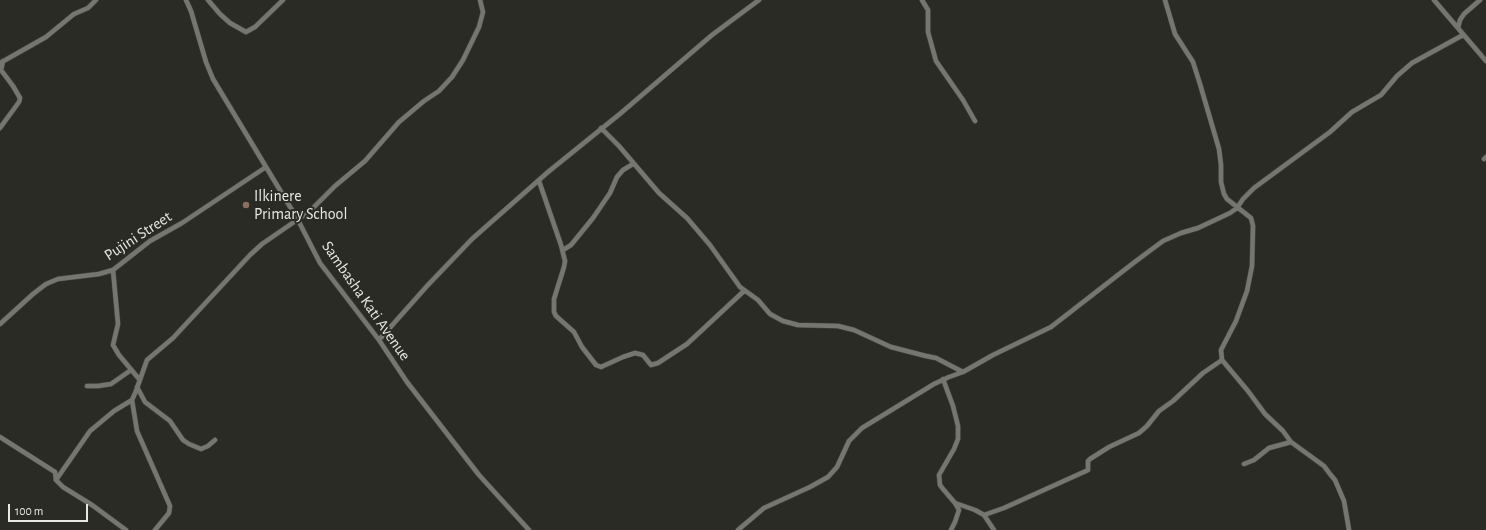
<!DOCTYPE html>
<style>
body{margin:0}
#map{position:relative;width:1486px;height:530px;overflow:hidden;background:#2b2b26;font-family:"Alegreya Sans",sans-serif}
canvas{display:block}
.scale{position:absolute;left:8px;top:504px;width:80px;height:18px;box-sizing:border-box;border:2px solid #e9e8e5;border-top:0;padding-left:5px;font-size:12px;line-height:14px;white-space:nowrap;color:#e9e8e5;-webkit-text-stroke:3px #2b2b26;paint-order:stroke}
</style>
<div id="map">
<canvas width="1486" height="530"></canvas>
<div class="scale">100 m</div>
</div>
<script>
const c = document.querySelector('canvas').getContext('2d');
c.lineJoin = 'round';
const shape = rows => new Path2D(rows.map(r => 'M' + r).join(''));
function stroke(path, color, width, dash) { c.strokeStyle = color; c.lineWidth = width; c.lineCap = dash ? 'butt' : 'round'; c.setLineDash(dash || []); c.stroke(path); }
function write(font, color, halo, rows, align = 'center') {
  c.font = font + ' "Alegreya Sans",sans-serif'; c.lineWidth = 4; c.setLineDash([]); c.textBaseline = 'middle'; c.strokeStyle = halo; c.fillStyle = color; for (const [text, x, y, turn = 0] of rows) {
    c.save(); c.translate(x, y); c.rotate((+turn || 0) * Math.PI / 180); c.textAlign = isNaN(turn) ? turn : align; if (halo) c.strokeText(text, 0, 0); c.fillText(text, 0, 0); c.restore();
  }
}
const minor = shape([
 [186,0,191,11,206,62,213,79,298,220,320,263,379,340,407,382,479,475,529,530],
 [208,0,220,14,230,23,246,32,255,27,283,0],
 [922,0,928,10,928,32,936,61,963,100,975,121],
 [1165,0,1175,34,1193,62,1200,84,1219,149,1221,165,1221,182,1224,194,1227,199,1251,218,1253,226,1252,266,1247,291,1236,321,1221,350,1222,360,1248,391,1265,414,1283,431,1291,442,1324,466,1330,474,1335,480,1344,501,1349,530],
 [1434,0,1486,61],
 [1458,28,1460,20,1464,14,1480,0],
 [0,63,46,37,74,14,88,8,96,0],
 [0,128,19,102,20,98,13,86,1,70,3,61],
 [601,128,619,146,659,193,687,218,710,245,740,287,758,300,770,314,783,321,798,325,838,326,854,330,891,347,926,356,936,358,963,372],
 [1484,159,1486,157],
 [539,181,561,245,565,261,564,267,554,299,554,312,556,316,574,332,582,347,596,365,601,367,623,357,635,353,643,355,651,365,658,363,687,344,744,291],
 [563,250,571,245,593,218,610,193,617,177,623,170,633,164],
 [113,270,118,324,113,345,119,355,139,379],
 [0,324,33,294,46,284,58,279,99,274,113,270,150,241,182,223,266,167],
 [379,340,427,286,472,239,548,172,621,113,712,35,759,0],
 [943,379,953,406,958,426,958,439,954,449,939,475,940,485,943,489,955,503,959,510,955,522,951,530],
 [87,386,98,386,111,384,131,370],
 [137,387,145,402,170,421,183,440,189,444,201,449,208,446,215,440],
 [132,400,137,431,170,506,169,513,155,530],
 [0,437,55,472,56,480,63,487,92,505,126,530],
 [1244,464,1254,460,1269,448,1291,442],
 [56,480,90,431,114,411,132,400,136,391,147,360,173,338,250,255,262,244,310,211,335,186,365,161,399,122,424,101,439,91,452,77,463,60,479,27,483,12,480,0],
 [955,503,975,510,984,515,994,530],
 [984,515,1004,508,1086,471,1088,470,1088,461,1090,459,1109,447,1139,433,1147,426,1159,411,1173,401,1203,373,1222,360],
 [738,530,764,508,810,487,828,477,837,467,849,441,862,428,934,384,949,377,963,372,993,355,1051,327,1136,261,1163,241,1181,233,1198,228,1230,213,1237,208,1243,199,1254,188,1330,132,1352,112,1381,95,1397,76,1412,63,1463,35]
]);
const markers = [
 [246,205,4,"#8d6e63"]
];
const poiNames = [
 ["Ilkinere",254,196],
 ["Primary School",254,214]
];
const streetNames = [
 ["Pujini Street",138,236,-33],
 ["Sambasha Kati Avenue",366,301,55]
];
stroke(minor, '#474642', 5.5);
stroke(minor, '#767670', 4.5);
for (const [x, y, r, color] of markers) { const dot = new Path2D(); dot.arc(x, y, r, 0, 2 * Math.PI); c.fillStyle = color; c.fill(dot); stroke(dot, '#2b2b26', 1.5); }
write('16px', '#e9e8e5', '#2b2b26', poiNames, 'left');
write('16px', '#e9e8e5', '#2b2b26', streetNames);
</script>
